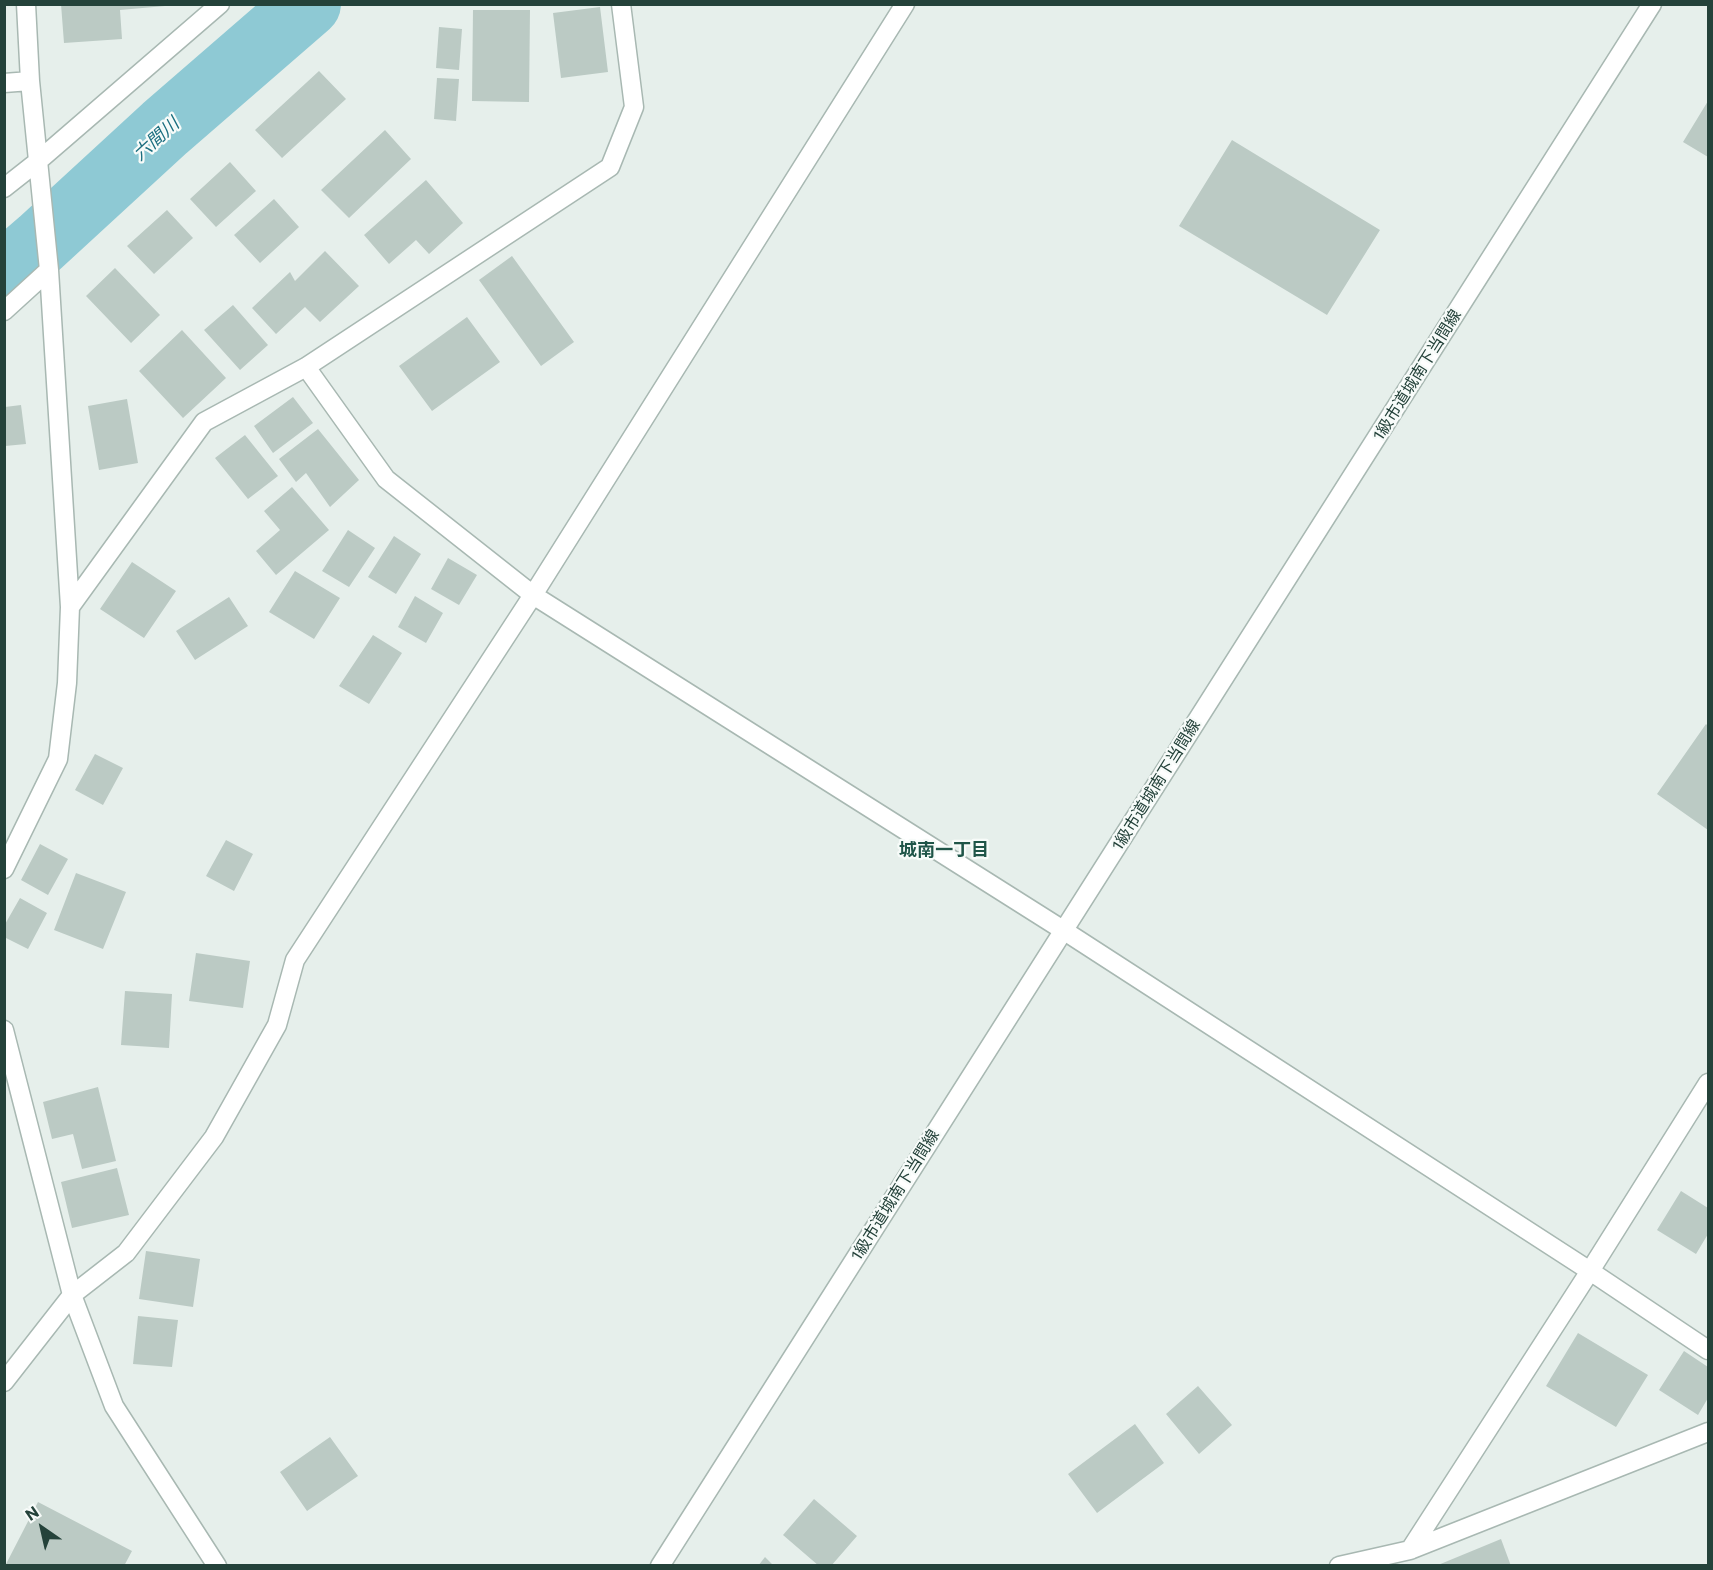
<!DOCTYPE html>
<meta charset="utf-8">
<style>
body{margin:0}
#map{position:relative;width:1713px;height:1570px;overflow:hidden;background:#e6efeb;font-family:Commissioner,sans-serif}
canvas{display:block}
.frame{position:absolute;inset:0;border:6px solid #24423a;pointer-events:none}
.north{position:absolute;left:12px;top:1498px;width:60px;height:60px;-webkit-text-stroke:4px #f7fbf9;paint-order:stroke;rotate:326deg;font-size:16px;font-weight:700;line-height:24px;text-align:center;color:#24423a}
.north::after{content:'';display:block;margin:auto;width:21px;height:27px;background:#24423a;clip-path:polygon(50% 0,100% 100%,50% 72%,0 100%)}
</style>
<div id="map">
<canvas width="1713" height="1570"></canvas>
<div class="frame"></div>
<div class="north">N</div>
</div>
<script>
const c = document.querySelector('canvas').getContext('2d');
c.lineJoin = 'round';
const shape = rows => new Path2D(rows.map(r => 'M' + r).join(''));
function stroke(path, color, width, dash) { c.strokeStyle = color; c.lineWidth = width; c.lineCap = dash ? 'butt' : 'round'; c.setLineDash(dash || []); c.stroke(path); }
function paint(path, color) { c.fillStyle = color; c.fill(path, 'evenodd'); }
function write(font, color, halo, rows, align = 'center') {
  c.font = font + ' Commissioner,"Noto Sans JP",sans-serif'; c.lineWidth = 4.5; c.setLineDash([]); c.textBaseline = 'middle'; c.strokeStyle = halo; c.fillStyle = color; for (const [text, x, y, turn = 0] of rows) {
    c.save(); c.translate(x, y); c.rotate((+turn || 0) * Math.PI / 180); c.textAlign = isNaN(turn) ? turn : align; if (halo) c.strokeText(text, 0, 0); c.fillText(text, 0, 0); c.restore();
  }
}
const river = shape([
 [4,274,41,242,165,128,308,4]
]);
const building = shape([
 [61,4,164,4,165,6,120,10,122,39,64,43],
 [600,7,608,72,561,78,553,13],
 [473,10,530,10,529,102,472,101],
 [439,27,462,29,459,70,436,68],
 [319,71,346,99,282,158,255,130],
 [437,78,459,79,456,121,434,119],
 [1708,101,1708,157,1683,142],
 [385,130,411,159,349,218,321,190],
 [1232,140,1380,230,1327,315,1179,226],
 [230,162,256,191,216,227,190,199],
 [426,180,463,223,429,254,416,240,389,264,364,235],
 [274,199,299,227,260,263,234,235],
 [167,210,193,238,154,274,127,246],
 [325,251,359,286,320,322,305,307,276,334,252,308,290,272,295,281],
 [512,256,574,342,541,366,479,280],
 [115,268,160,315,131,343,86,296],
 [233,305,268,345,240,370,204,330],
 [467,317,500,362,432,411,399,366],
 [182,330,226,378,183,418,139,371],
 [293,397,313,423,273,453,254,426],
 [127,399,138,463,99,470,88,406],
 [21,405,26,444,5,446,5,407],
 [318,429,359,480,330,507,306,473,296,482,279,459],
 [245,435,278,476,248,499,215,458],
 [292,487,329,530,276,575,256,551,280,530,264,511],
 [348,530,375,548,349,587,322,571],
 [394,536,421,554,396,594,368,577],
 [448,558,477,575,459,605,431,589],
 [132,562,176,591,144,638,100,609],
 [295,571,340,598,314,639,269,612],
 [415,596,443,613,426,643,398,627],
 [229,597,248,626,195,660,176,631],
 [373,635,402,653,369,704,339,686],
 [1706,724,1708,726,1708,830,1657,794],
 [95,754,123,768,103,805,75,790],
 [226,840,253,854,234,891,206,876],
 [40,844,68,859,48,895,21,880],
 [76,873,126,892,103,949,54,930],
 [20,898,47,913,28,949,4,937,4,926],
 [196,953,250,961,243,1008,189,1001],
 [125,991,172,994,169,1048,121,1045],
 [98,1087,116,1161,82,1169,73,1134,52,1139,43,1102],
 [117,1168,129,1215,72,1228,61,1182],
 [1681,1191,1708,1208,1708,1234,1696,1254,1657,1230],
 [146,1251,200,1259,193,1307,139,1299],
 [138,1316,178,1320,172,1367,133,1364],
 [1578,1333,1648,1375,1616,1427,1546,1386],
 [1684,1351,1708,1367,1708,1398,1698,1415,1659,1390],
 [1198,1386,1232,1425,1199,1454,1166,1414],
 [1135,1424,1164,1463,1097,1513,1068,1474],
 [330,1437,358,1476,307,1511,280,1472],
 [814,1499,857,1536,831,1566,819,1566,783,1535],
 [38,1502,132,1551,124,1566,5,1566],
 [1501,1539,1511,1566,1438,1566,1438,1565],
 [765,1557,774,1566,758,1566]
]);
const minor = shape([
 [4,83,30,81],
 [4,188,37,162,220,4],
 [4,311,49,270],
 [306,367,386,479,533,595,1063,930,1590,1271,1708,1350],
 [70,607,204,422,306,367,610,167,634,107,621,4],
 [4,869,58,759,67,683,70,607,49,270,30,81,26,4],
 [4,1030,72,1295,114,1406,217,1566],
 [4,1382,72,1295,126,1253,214,1137,277,1025,295,960,533,595,905,4],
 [1410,1550,1590,1271,1708,1083],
 [1339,1566,1410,1550,1708,1432]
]);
const tertiary = shape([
 [660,1566,1652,4]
]);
const streetNames = [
 ["1級市道城南下当間線",1417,375,-58],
 ["1級市道城南下当間線",1156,785,-58],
 ["1級市道城南下当間線",895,1195,-58]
];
const waterNames = [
 ["六間川",156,139,-42]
];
const neighbourhoodNames = [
 ["城南一丁目",944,850]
];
stroke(river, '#8ec9d4', 66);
paint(building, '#bbcac4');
stroke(minor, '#a8b8b2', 21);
stroke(tertiary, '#a8b8b2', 21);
stroke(minor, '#fff', 18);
stroke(tertiary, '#fff', 18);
write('16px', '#24423a', '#f7fbf9', streetNames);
write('italic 18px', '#1c6f80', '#f7fbf9', waterNames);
write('bold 18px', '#1f5548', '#f7fbf9', neighbourhoodNames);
</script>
